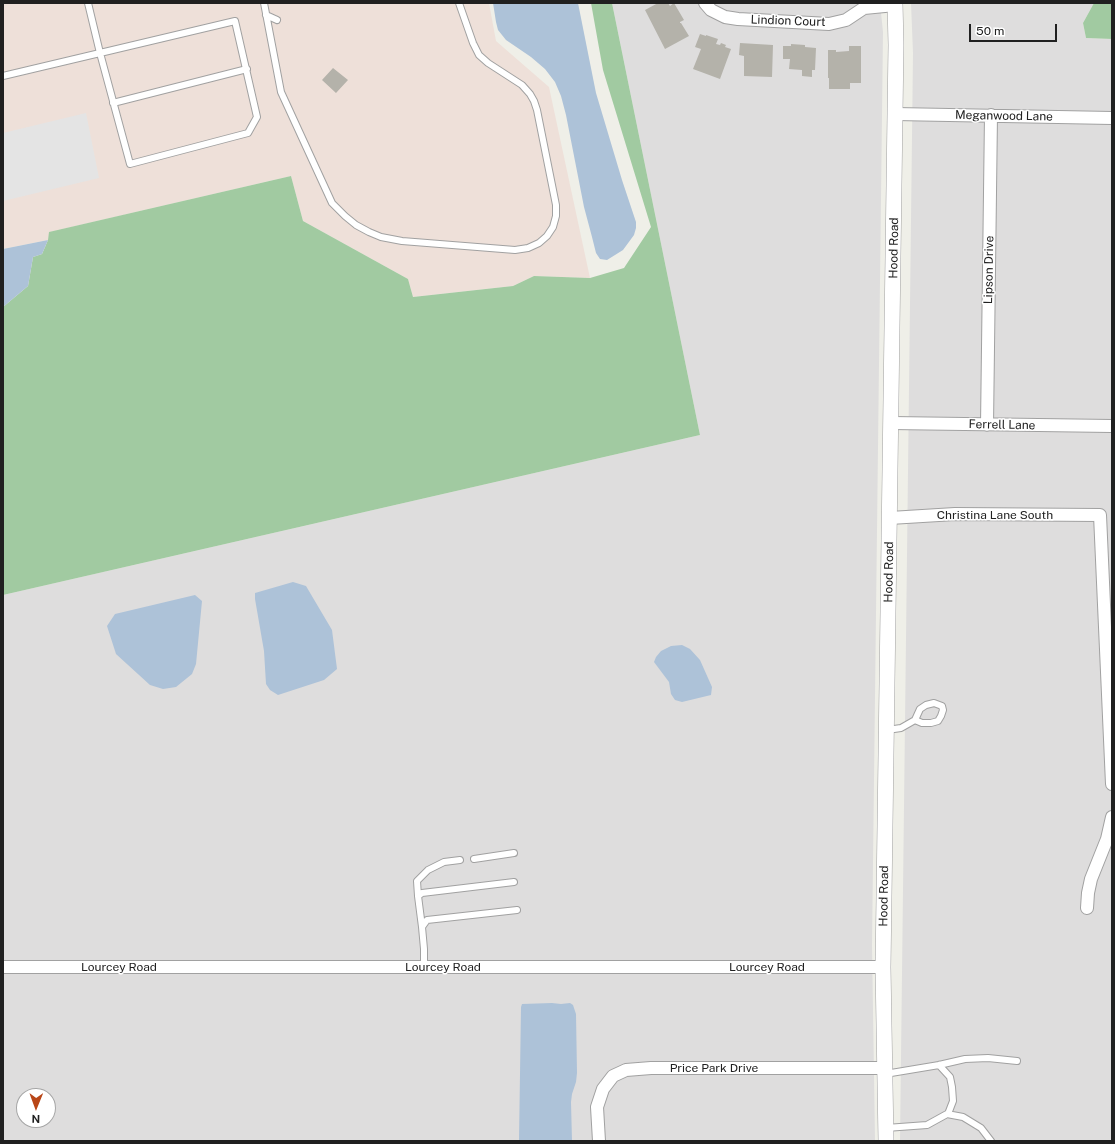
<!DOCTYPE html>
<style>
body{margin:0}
#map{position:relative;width:1115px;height:1144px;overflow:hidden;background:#efefe8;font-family:"Public Sans",sans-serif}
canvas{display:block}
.frame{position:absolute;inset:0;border:4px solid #202020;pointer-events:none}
.north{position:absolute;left:16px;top:1088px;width:40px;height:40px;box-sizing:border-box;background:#fff;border:1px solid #a6a6a6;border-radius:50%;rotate:181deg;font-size:11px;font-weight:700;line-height:16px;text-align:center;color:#202020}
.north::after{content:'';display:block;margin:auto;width:14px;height:18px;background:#b94617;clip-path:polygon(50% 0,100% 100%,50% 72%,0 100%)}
.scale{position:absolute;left:969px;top:24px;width:88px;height:18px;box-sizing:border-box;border:2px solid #202020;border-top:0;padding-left:5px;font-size:12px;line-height:14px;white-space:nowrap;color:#202020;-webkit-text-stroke:3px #fff;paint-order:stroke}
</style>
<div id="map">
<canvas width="1115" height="1144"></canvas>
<div class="frame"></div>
<div class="north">N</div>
<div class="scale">50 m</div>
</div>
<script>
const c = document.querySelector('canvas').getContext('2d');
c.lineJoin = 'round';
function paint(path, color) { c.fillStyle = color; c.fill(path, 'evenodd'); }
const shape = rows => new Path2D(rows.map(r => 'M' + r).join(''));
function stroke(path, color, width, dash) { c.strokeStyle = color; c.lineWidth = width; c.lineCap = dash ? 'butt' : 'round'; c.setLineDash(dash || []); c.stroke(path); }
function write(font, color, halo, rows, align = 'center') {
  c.font = font + ' "Public Sans",sans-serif'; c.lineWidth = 3; c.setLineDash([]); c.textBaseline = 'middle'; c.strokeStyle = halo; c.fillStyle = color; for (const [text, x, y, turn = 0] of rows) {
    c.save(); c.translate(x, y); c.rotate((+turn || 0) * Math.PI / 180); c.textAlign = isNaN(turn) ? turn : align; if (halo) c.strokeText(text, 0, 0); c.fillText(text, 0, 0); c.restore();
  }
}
const residential = shape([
 [612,3,880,3,883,32,872,945,875,1141,3,1141,3,595,700,435],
 [24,1096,48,1096,48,1120,24,1120],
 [911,3,1094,3,1083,23,1086,38,1112,39,1112,1141,900,1141,913,53]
]);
const commercial = shape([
 [3,3,489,3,496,41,549,87,590,278,534,276,513,286,413,297,408,279,303,221,291,176,50,232,48,240,3,249]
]);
const forest = shape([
 [591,3,612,3,700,435,3,595,3,307,28,286,33,257,42,254,48,240,49,232,291,176,303,221,408,279,413,297,513,286,534,276,590,278,624,268,651,227,603,70],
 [1094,3,1112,3,1112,39,1086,38,1083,23]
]);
const parking = shape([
 [86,113,99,178,3,201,3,133]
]);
const water = shape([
 [493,3,578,3,596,93,622,180,636,222,636,228,634,235,623,250,607,260,600,259,596,253,592,237,584,207,566,115,561,96,555,82,545,69,531,57,506,40,498,30,496,22],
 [48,240,42,254,33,257,28,286,3,307,3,249],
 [293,582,306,586,332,630,337,669,324,680,278,695,270,690,266,684,264,651,255,599,255,593],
 [195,595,202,601,196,664,192,674,176,687,163,689,150,685,116,654,107,626,115,614],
 [682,645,690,649,700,660,712,687,711,695,682,702,675,700,671,694,669,682,654,662,656,657,661,651,671,646],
 [552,1003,561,1004,570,1003,573,1005,576,1014,577,1073,576,1082,572,1094,571,1102,572,1141,519,1141,521,1007,522,1004]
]);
const building = shape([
 [658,3,668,3,670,6,674,3,684,20,680,22,680,23,681,23,689,36,665,49,645,10],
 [700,34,706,36,706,35,718,39,716,44,720,45,721,43,726,45,725,47,731,49,720,79,693,69,701,49,695,47],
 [740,43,773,45,772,77,744,76,744,56,739,55],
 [791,44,805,45,805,47,816,48,815,70,812,70,812,77,802,76,802,70,789,69,790,59,783,59,783,46,791,46],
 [849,46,861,46,861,83,850,83,850,89,829,89,829,78,828,78,828,50,836,50,836,52,849,51,849,53],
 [333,68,348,80,336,93,322,80]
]);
const service = shape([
 [264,3,281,92,332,203,345,216,356,225,369,232,381,237,402,241,515,250,528,248,539,243,547,236,553,227,556,216,556,205,537,110,534,101,530,94,522,85,488,63,479,55,473,43,459,3],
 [266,15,277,20],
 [235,21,257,117,248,133,130,164,100,53,235,21],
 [3,76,100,53,88,3],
 [113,103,247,69],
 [887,730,901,728,915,720,922,723,931,723,938,721,941,716,943,710,942,706,934,703,926,705,920,709,915,720],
 [474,859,514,853],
 [418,896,417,881,428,870,444,862,460,860],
 [422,927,418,896,422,893,514,882],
 [424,967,424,949,422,927,427,920,517,910],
 [939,1065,950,1077,952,1087,953,1101,948,1114],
 [885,1074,939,1065,965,1059,988,1058,1017,1061],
 [886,1128,927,1125,947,1114,963,1117,981,1128,991,1141]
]);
const minor = shape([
 [705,3,711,10,725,17,738,19,829,24,846,20,864,8,895,5],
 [895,114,1112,118],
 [891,423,1112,426],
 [987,425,991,115],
 [890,518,955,514,1100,515,1112,784],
 [1087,908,1088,893,1091,879,1107,839,1112,817],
 [3,967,883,967],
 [599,1141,597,1107,603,1089,613,1076,626,1070,651,1068,885,1068]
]);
const tertiary = shape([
 [886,1141,883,967,895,114,896,45,895,3]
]);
const streetNames = [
 ["Lindion Court",788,21,2],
 ["Meganwood Lane",1004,116,1],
 ["Hood Road",894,248,-89],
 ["Lipson Drive",989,270,-89],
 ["Ferrell Lane",1002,425,1],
 ["Christina Lane South",995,515],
 ["Hood Road",889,572,-89],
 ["Hood Road",884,896,-89],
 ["Lourcey Road",119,967],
 ["Lourcey Road",443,967],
 ["Lourcey Road",767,967],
 ["Price Park Drive",714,1068]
];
paint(residential, '#dedddd');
paint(commercial, '#eee0d9');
paint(forest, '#a1caa1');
paint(parking, '#e4e4e4');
paint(water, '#adc2d8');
paint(building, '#b4b2aa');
stroke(service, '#a1a1a1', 8);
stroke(minor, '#a1a1a1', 14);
stroke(tertiary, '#a1a1a1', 16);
stroke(service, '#fff', 6);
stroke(minor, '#fff', 12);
stroke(tertiary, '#fff', 15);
write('12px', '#202020', '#fff', streetNames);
</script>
